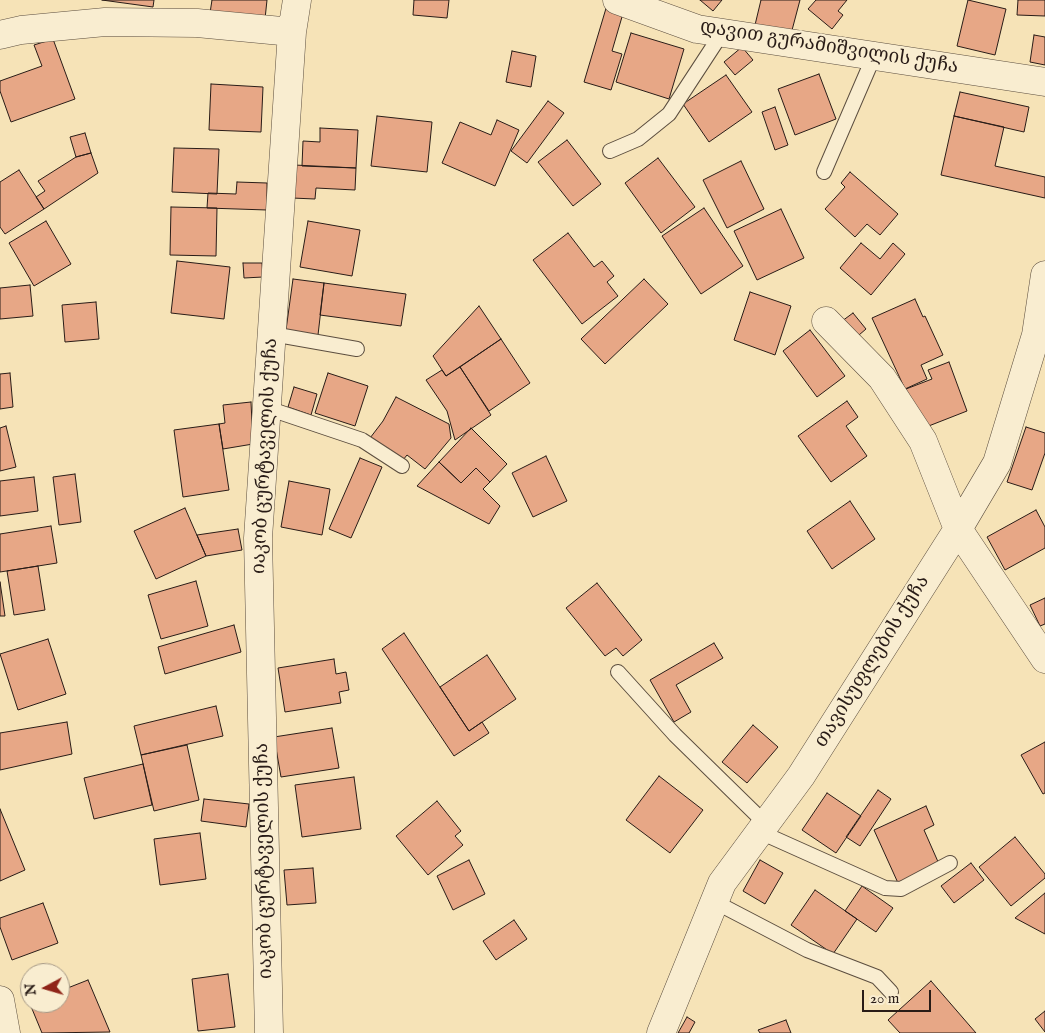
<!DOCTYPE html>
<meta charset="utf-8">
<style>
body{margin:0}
#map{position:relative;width:1045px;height:1033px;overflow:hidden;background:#f6e3b7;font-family:"IM FELL English",serif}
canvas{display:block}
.north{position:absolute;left:20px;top:963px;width:50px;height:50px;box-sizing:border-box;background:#f9edd0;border:1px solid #a69986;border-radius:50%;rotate:264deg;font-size:14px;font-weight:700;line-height:20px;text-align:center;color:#291c17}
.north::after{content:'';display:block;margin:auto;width:18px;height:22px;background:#8f2418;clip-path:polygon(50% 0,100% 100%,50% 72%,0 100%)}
.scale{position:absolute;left:862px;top:990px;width:69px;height:22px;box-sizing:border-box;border:2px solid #291c17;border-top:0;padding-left:6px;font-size:15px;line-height:18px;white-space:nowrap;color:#291c17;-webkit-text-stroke:4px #f9edd0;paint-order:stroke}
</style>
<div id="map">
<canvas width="1045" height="1033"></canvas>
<div class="north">N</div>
<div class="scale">20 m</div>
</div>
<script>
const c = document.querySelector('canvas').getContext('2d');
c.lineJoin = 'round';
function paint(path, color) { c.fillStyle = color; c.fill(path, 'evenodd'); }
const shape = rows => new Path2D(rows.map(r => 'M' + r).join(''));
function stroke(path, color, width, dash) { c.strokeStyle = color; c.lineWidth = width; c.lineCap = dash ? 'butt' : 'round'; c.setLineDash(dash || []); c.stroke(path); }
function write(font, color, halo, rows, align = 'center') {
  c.font = font + ' "IM FELL English","Noto Serif Georgian",serif'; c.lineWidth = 4.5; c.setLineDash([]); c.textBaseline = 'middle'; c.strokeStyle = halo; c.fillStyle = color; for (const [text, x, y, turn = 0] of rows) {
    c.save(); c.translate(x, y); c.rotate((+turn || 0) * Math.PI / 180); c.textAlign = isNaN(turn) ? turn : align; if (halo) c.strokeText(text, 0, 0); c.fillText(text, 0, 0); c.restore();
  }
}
const building = shape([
 [102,0,154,0,153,7,102,0],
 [212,0,267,0,265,19,210,13,212,0],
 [414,0,449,0,447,18,413,15,414,0],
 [700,0,722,0,713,11,700,0],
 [761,0,800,0,791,34,755,25,761,0],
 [816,0,847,0,838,11,843,15,832,29,808,9,816,0],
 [968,0,1006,9,995,55,957,46,968,0],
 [1018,0,1045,0,1045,16,1017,15,1018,0],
 [607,5,624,10,612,51,622,54,611,90,584,82,607,5],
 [631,33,684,49,669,99,616,82,631,33],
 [1034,35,1045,37,1045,65,1030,62,1034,35],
 [53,39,75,99,11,122,0,91,0,81,42,66,34,45,53,39],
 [742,47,753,60,735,75,724,62,742,47],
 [512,51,536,56,531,87,506,82,512,51],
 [819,74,836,119,795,135,778,89,819,74],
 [726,75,752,112,709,142,683,104,726,75],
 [211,84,263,87,261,132,209,130,211,84],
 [960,92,1029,107,1024,132,954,116,960,92],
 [548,101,564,113,527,163,511,151,548,101],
 [775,107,788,145,775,150,762,112,775,107],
 [377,116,432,122,427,172,371,166,377,116],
 [954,116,1004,127,995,166,1045,177,1045,198,941,175,954,116],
 [497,120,519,130,495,186,442,163,460,122,491,135,497,120],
 [320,128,358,130,356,168,302,166,303,141,320,142,320,128],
 [85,133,91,153,76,157,70,137,85,133],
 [567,140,601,184,573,206,538,162,567,140],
 [174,148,219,149,217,194,172,192,174,148],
 [91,153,98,173,44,209,36,197,45,191,38,181,76,157,91,153],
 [658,158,695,207,661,233,625,183,658,158],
 [741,161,764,209,727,228,703,180,741,161],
 [294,165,356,168,355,190,316,188,315,199,292,198,294,165],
 [19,170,44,209,5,234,0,227,0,182,19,170],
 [850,172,898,214,880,235,867,224,855,237,825,209,845,187,841,183,850,172],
 [237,182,267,183,267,210,207,208,208,193,236,194,237,182],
 [171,207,217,208,216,256,170,255,171,207],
 [704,208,743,266,701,294,662,236,704,208],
 [781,209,804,258,757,280,734,231,781,209],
 [46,221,71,264,34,286,9,243,46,221],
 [308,221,360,230,352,276,300,267,308,221],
 [568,233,594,267,602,261,614,276,607,282,618,296,582,324,533,260,568,233],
 [861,243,880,259,893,243,905,254,871,295,840,268,861,243],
 [177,261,230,267,224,319,171,313,177,261],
 [243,263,262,263,263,277,244,278,243,263],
 [293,279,324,283,318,335,286,330,293,279],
 [644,279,668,304,605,364,581,339,644,279],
 [324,283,406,294,401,326,320,315,324,283],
 [30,285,33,316,0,319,0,288,30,285],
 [750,292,791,306,775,355,734,340,750,292],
 [915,299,923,317,925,316,943,355,921,365,927,379,905,389,872,318,915,299],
 [96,302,99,339,65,342,62,305,96,302],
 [479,306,501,339,446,376,433,356,479,306],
 [853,313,866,329,852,341,838,324,853,313],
 [810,330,845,376,817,397,783,351,810,330],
 [501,339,530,383,489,411,460,367,501,339],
 [949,362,967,411,921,429,906,389,932,379,928,370,949,362],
 [460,367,491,415,455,440,447,411,426,380,442,370,446,376,460,367],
 [10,373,13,407,0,409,0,374,10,373],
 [328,373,368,386,355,426,315,413,328,373],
 [294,387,317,394,311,415,288,407,294,387],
 [396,397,449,424,451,438,425,469,407,455,403,460,367,442,383,421,396,397],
 [847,401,858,417,846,426,867,456,831,482,798,436,847,401],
 [251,402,253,444,223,449,219,424,225,423,223,405,251,402],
 [219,424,229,490,183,497,174,430,219,424],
 [6,426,16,467,0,471,0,428,6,426],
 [1026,427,1045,433,1045,453,1032,490,1007,482,1026,427],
 [471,428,507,464,490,482,476,468,461,483,439,462,471,428],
 [546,456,567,501,533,517,512,473,546,456],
 [360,458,382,467,351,538,329,529,360,458],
 [439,462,461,483,476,468,490,482,483,489,500,506,489,524,417,486,439,462],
 [75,474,81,522,59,525,53,477,75,474],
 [34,477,38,511,0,516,0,481,34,477],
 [289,481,330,489,322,535,281,527,289,481],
 [850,501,875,539,832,569,807,531,850,501],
 [185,508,206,556,156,579,134,531,185,508],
 [1036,510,1045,527,1045,548,1005,570,987,537,1036,510],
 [51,526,57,563,0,572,0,534,51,526],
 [238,529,242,550,206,556,197,535,238,529],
 [38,566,45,610,14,615,7,571,38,566],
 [196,581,208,626,161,639,148,595,196,581],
 [0,582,5,616,0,616,0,582],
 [597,583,642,640,623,656,616,648,605,656,566,608,597,583],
 [1045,598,1045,624,1040,626,1030,605,1045,598],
 [234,625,241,652,165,674,158,647,234,625],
 [404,633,469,731,482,722,489,733,454,756,382,649,404,633],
 [48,639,66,694,18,710,0,654,48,639],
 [714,643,723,658,676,685,691,712,674,722,650,680,714,643],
 [487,655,516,699,469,731,440,687,487,655],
 [334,659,336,674,346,672,349,690,339,692,341,703,285,712,278,668,334,659],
 [216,706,223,736,141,755,134,726,216,706],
 [67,722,72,754,0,770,0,733,67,722],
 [753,725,778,747,747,783,722,762,753,725],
 [332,728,339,768,281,777,274,737,332,728],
 [1045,742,1045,793,1043,794,1021,755,1045,742],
 [187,745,199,800,154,811,141,755,187,745],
 [143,764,152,805,94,819,84,778,143,764],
 [659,776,703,810,670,853,626,820,659,776],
 [354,777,361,829,302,837,295,785,354,777],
 [878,790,891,799,860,846,846,837,878,790],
 [827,793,861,816,836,853,802,830,827,793],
 [204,799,249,804,246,827,201,821,204,799],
 [437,801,461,831,455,836,463,845,428,875,396,836,437,801],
 [926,806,934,825,924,830,939,864,898,883,874,830,926,806],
 [0,809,25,870,0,881,0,809],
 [200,833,206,879,160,885,154,839,200,833],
 [1015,837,1045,874,1045,878,1011,906,979,867,1015,837],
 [469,860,485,894,453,910,437,876,469,860],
 [760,860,783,873,765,904,743,891,760,860],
 [971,863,984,880,954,903,941,886,971,863],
 [313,868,316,903,287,905,284,870,313,868],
 [862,886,893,908,876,932,845,911,862,886],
 [815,890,857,919,833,954,791,925,815,890],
 [1045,893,1045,934,1015,918,1045,893],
 [43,903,58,943,12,960,0,927,0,918,43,903],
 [514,920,527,939,496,960,483,941,514,920],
 [228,974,235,1027,198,1031,192,979,228,974],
 [88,980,110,1032,42,1033,30,1004,60,1003,60,991,88,980],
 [931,981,976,1033,900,1033,888,1020,931,981],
 [1045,1011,1045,1032,1035,1019,1045,1011],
 [687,1017,695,1022,689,1033,678,1033,687,1017],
 [786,1020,791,1033,760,1033,758,1030,786,1020]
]);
const lane = shape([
 [610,151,638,139,669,114,722,33],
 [824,172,874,56],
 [272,334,357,349],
 [267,408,362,440,402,466],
 [618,672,675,735,766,824],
 [760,832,885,888,901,889,950,863],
 [715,902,807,950,877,977,891,992]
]);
const street = shape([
 [617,0,697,29,1045,82],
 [0,35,21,30,105,22,197,23,292,32],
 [826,321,882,378,923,441,958,529,1045,659],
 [0,1000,6,1033],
 [269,1033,258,538,292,32,297,0],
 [661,1033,722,883,801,776,958,529,997,463,1036,335,1045,275]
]);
const streetNames = [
 ["დავით გურამიშვილის ქუჩა",829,48,9],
 ["იაკობ ცურტაველის ქუჩა",266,456,-87],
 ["თავისუფლების ქუჩა",873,662,-58],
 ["იაკობ ცურტაველის ქუჩა",265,861,-91]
];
paint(building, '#e7a786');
stroke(building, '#291c17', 1);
stroke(lane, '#5c4e3f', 16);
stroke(street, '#5c4e3f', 29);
stroke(lane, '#f9edd0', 14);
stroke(street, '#f9edd0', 28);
write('19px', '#291c17', '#f9edd0', streetNames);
</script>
